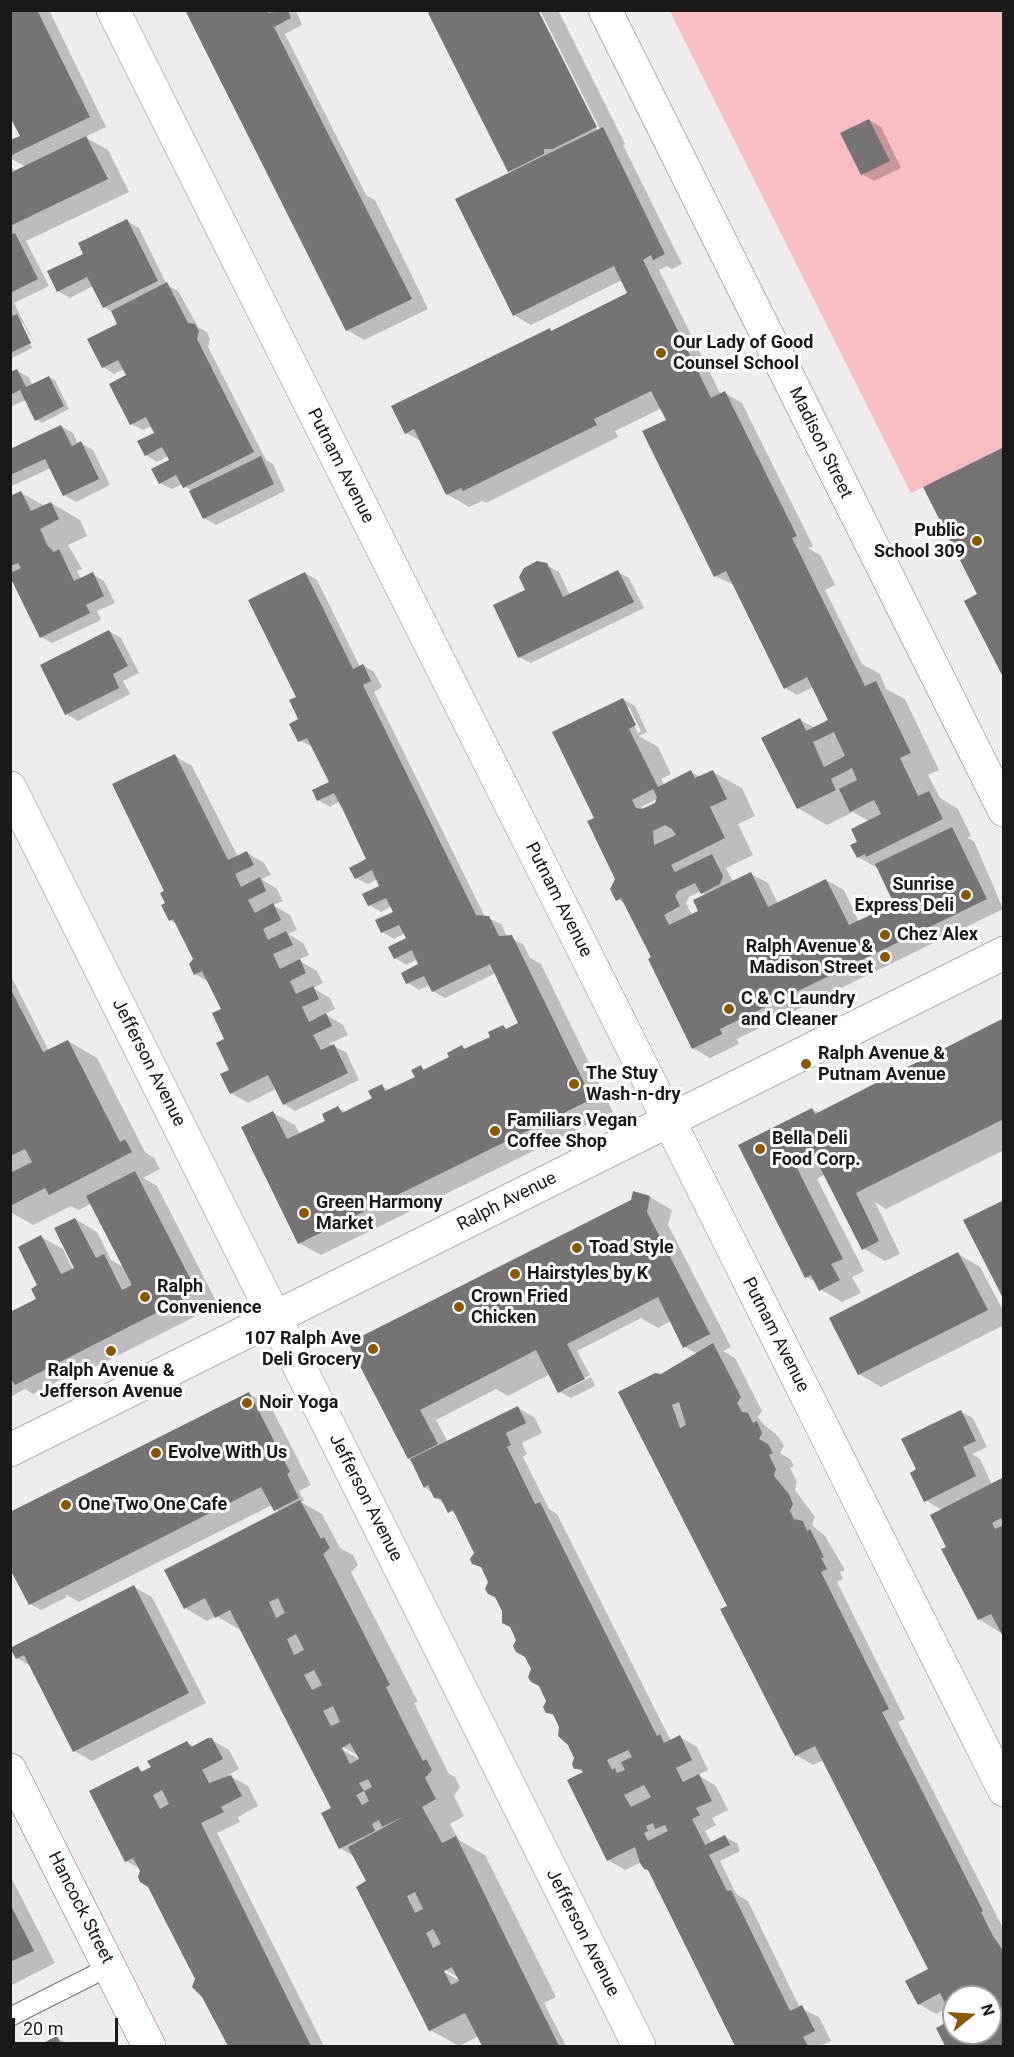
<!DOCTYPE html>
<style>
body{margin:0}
#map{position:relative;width:1014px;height:2057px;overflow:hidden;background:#efebee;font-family:Roboto,sans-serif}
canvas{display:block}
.frame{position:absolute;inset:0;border:12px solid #1a1819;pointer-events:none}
.north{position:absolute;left:942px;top:1985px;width:60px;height:60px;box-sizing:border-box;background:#fff;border:2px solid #a3a3a3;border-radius:50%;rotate:72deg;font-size:16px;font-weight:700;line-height:24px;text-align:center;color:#1a1819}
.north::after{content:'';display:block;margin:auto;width:21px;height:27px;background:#895601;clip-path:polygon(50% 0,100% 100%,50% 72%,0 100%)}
.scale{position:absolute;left:12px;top:2018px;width:106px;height:27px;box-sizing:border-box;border:3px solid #1a1819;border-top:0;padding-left:8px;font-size:18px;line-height:21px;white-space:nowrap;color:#1a1819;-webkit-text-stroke:4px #fff;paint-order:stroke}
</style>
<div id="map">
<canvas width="1014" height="2057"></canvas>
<div class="frame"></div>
<div class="north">N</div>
<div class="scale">20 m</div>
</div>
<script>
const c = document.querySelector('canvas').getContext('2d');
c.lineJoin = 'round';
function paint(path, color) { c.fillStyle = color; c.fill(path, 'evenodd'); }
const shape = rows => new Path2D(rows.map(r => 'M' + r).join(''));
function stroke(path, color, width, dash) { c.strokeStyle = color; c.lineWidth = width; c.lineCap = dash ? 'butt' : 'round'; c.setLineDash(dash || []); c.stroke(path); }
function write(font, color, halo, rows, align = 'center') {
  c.font = font + ' Roboto,sans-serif'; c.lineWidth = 6; c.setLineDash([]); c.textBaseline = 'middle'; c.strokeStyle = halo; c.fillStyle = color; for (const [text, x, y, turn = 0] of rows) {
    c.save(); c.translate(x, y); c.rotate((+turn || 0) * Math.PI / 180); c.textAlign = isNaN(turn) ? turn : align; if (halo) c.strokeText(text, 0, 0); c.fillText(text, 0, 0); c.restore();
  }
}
const green = shape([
 [670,11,1003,11,1003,447,911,493]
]);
const shadow = shape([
 [10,10,49,10,106,127,85,137,108,150,129,192,26,241,49,286,14,303,36,346,23,323,20,323,32,348,10,359,10,167,17,171,26,167,10,158,10,142,22,136],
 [187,10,292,10,297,13,302,25,285,34,366,195,375,200,428,309,364,340,347,330],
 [536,10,599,134,602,133,540,10,558,10,625,144,623,145,682,264,672,269,667,266,659,270,721,395,725,393,742,403,813,546,808,548,821,556,835,585,825,590,862,664,880,674,886,689,905,699,939,770,928,775,940,798,958,809,971,836,967,838,974,841,1003,909,737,1039,739,1044,710,1058,693,1048,627,905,617,899,617,879,596,819,623,699,635,706,647,732,639,736,658,747,671,774,661,779,664,785,691,772,701,777,713,772,742,788,755,816,738,824,753,855,726,868,733,882,751,874,768,883,778,904,826,880,844,890,859,922,896,904,879,869,858,857,859,843,870,822,853,812,827,825,798,808,800,720,815,728,830,721,813,687,797,695,785,688,734,585,715,576,662,408,615,431,618,437,486,503,482,501,469,507,447,494,421,441,406,433,550,330,553,332,629,294,622,280,531,325,514,315,513,173,509,171],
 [626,707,629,707,641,731,638,733],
 [659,798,656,804,645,809,641,807],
 [701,891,706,895,700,911,692,915,686,903,689,897],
 [869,120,881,127,901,168,874,181,862,174],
 [127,221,139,228,167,285,178,291,198,327,207,332,210,339,208,347,266,460,273,464,285,491,216,525,204,518,190,490,182,484,172,489,160,483,171,461,168,456,157,462,146,455,156,434,152,426,143,430,131,424,128,376,124,369,114,374,103,367,118,325,113,312,104,307,93,286,70,298,58,291,84,255],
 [17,371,29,377,33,386,49,377,55,380,69,409,42,423,36,419,26,400,10,407,10,374],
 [61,426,73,433,78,444,81,443,93,450,110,485,76,502,64,495,51,468,10,487,10,448,13,450],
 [21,493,45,506,51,503,80,520,87,536,68,545,82,569,77,571,81,579,92,574,104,581,115,603,97,611,101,620,52,643,41,637,10,576,10,498],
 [546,565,559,572,570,595,618,572,629,578,644,608,531,663,519,657,527,590],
 [305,573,317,580,360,667,363,665,374,672,382,687,374,692,485,917,501,924,507,937,523,944,530,958,541,964,613,1112,321,1255,299,1243,273,1113,295,1125,300,1135,327,1122,338,1108,346,1112,374,1099,382,1086,390,1091,417,1077,421,1067,426,1070,451,1057,462,1047,467,1050,492,1038,503,1027,508,1029,520,1024,496,973,445,998,433,991,430,985,419,990,408,983,420,965,417,959,407,965,395,958,408,939,405,933,394,939,382,932,395,913,392,906,381,912,369,905,381,887,378,879,368,884,356,878,368,860,340,801,330,807,318,800,331,783,313,747,300,741,298,698],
 [109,631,121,638,139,673,123,681,130,694,78,721,66,714],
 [175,756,192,766,238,857,247,853,264,863,271,875,261,879,277,889,283,901,273,905,290,915,297,930,288,934,303,943,309,955,298,960,317,971,323,983,313,988,330,998,335,1009,325,1014,343,1025,348,1035,329,1044,346,1052,359,1080,295,1111,284,1104,276,1089,248,1103,231,1093,223,1010,209,982,195,974,194,959,178,925,170,920,163,906,167,904],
 [10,974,49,1051,68,1041,97,1058,145,1152,154,1158,160,1169,143,1178,157,1186,218,1305,89,1370,85,1367,33,1394,25,1389,10,1397,10,1314,36,1301,41,1237,63,1249,73,1270,76,1268,75,1219,97,1232,111,1260,125,1268,92,1203,79,1210,71,1206,33,1225,10,1212],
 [1004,1020,1004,1150,886,1209,875,1202,900,1254,885,1261,863,1248,825,1174,817,1179,864,1271,852,1277,861,1293,842,1302,820,1289,816,1282,806,1277,740,1146,812,1109,819,1113],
 [650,1197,672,1210,668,1225,731,1347,723,1351,735,1358,762,1411,758,1417,762,1423,778,1436,784,1446,780,1453,790,1459,794,1466,790,1468,797,1482,795,1490,815,1517,812,1525,825,1536,845,1570,840,1572,843,1579,837,1582,905,1719,898,1722,1004,1930,1004,2046,947,2046,938,2029,954,2021,954,2033,990,2033,990,1997,954,1997,954,2017,949,2007,936,2014,919,2004,930,1970,824,1760,813,1765,796,1755,729,1606,661,1376,698,1354,685,1347,671,1321,658,1328,641,1318,577,1351,590,1375,564,1388,564,1391,591,1377,595,1386,571,1398,560,1392,550,1374,508,1396,496,1389,436,1420,448,1442,518,1408,535,1418,542,1433,522,1443,527,1454,523,1457,549,1509,557,1514,671,1741,680,1737,697,1747,708,1770,698,1775,716,1786,728,1810,712,1818,716,1825,705,1831,712,1844,725,1837,737,1843,740,1851,720,1861,736,1894,748,1901,800,2008,819,2017,831,2041,820,2046,736,2046,650,1871,645,1868,642,1862,625,1870,608,1860,584,1773,575,1768,576,1758,556,1717,547,1712,548,1701,498,1599,489,1593,490,1582,483,1568,473,1563,475,1553,457,1516,425,1487,350,1344,494,1269,497,1271],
 [958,1254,980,1267,1004,1312,1004,1325,881,1387,859,1374,831,1319],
 [249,1394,271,1407,311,1485,299,1491,304,1501,301,1502,322,1514,340,1548,353,1555,358,1565,351,1572,418,1702,414,1703,433,1742,449,1774,455,1777,460,1787,454,1796,464,1816,450,1824,459,1840,485,1855,556,1997,544,2003,566,2046,484,2046,479,2036,459,2046,430,2030,368,1882,355,1857,340,1848,323,1814,333,1808,242,1631,216,1616,207,1621,185,1608,279,1512,272,1505,79,1602,65,1594,67,1597,41,1610,30,1604],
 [336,1743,359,1756,359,1759,334,1745],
 [438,1966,460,1978,460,1981,437,1968],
 [961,1412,973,1418,987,1447,972,1454,980,1459,992,1485,1004,1479,1004,1635,979,1619,943,1550,949,1547,942,1510,925,1500,920,1470],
 [134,1587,152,1597,206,1703,92,1761,74,1751,32,1667,17,1658],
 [212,1740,229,1750,239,1769,228,1775,248,1786,258,1806,238,1817,240,1822,217,1833,324,2046,229,2046,141,1869,126,1861,138,1768,144,1772,187,1743,195,1747],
 [10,1875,55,1963,10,1986],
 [57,2038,72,2046,40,2046]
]);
const building = shape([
 [10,10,37,10,90,117,10,156,10,140,20,136,10,117],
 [185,10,267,10,268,13,288,10,291,18,274,27,412,299,346,331],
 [431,10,538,10,597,127,553,149,544,149,544,154,508,172,428,13],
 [869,119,890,161,861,175,840,133],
 [603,127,665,254,653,260,651,255,643,260,711,398,725,391,797,536,792,538,865,686,876,681,911,753,900,758,918,796,929,791,943,819,866,857,865,854,857,858,850,845,857,842,851,829,881,814,874,800,850,812,839,789,857,780,852,768,831,779,836,790,797,809,761,738,800,718,806,731,828,720,807,677,784,689,726,571,714,577,642,431,666,420,651,391,594,419,597,425,463,491,461,488,446,495,414,429,405,434,391,406,550,328,551,331,627,293,614,266,513,316,455,199],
 [834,732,845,756,824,767,813,742],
 [86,136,108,179,10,226,10,173],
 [127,219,158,281,103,308,87,277,57,292,47,271,83,254,78,243],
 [15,233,38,279,10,293,10,235],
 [167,282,188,323,195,324,199,331,197,339,254,452,183,488,176,475,159,484,151,469,169,460,162,447,145,456,137,441,154,433,146,417,130,425,109,384,126,375,118,360,102,368,87,339,117,324,111,311],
 [10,312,12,316,17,314,31,343,10,353],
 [17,369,26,387,49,376,64,406,35,421,20,390,10,395,10,372],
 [61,425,72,446,81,441,99,479,63,496,45,459,10,475,10,449],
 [1004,447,1004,679,964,601,977,594,923,487],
 [261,456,274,484,203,519,189,491],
 [21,491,31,511,51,502,59,519,40,529,47,545,54,552,59,549,74,581,93,572,104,596,86,605,90,613,40,638,10,577,10,573,21,568,18,563,10,566,10,496],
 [537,561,547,563,563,597,618,570,634,602,518,658,493,605,525,590,519,577,524,568],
 [305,572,353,669,363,664,371,681,363,685,476,915,489,916,499,936,512,935,592,1099,298,1244,241,1127,273,1111,287,1139,325,1121,322,1114,338,1106,342,1113,372,1098,368,1091,382,1084,385,1091,415,1077,411,1070,421,1065,423,1070,449,1057,447,1053,462,1045,464,1049,490,1037,488,1032,503,1025,506,1029,518,1023,490,964,432,992,424,976,406,984,401,973,418,964,412,950,394,959,388,947,406,938,399,925,381,933,375,920,393,912,386,898,368,906,362,894,379,886,372,870,355,879,349,868,366,859,342,808,334,793,317,801,312,790,329,782,307,738,298,742,289,724,298,719,289,700,296,697,248,600],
 [109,630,128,666,113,674,119,688,65,715,40,665],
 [623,698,636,725,629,729,658,787,691,770,695,778,713,770,727,799,710,807,725,838,671,865,675,872,712,854,723,876,720,884,701,894,695,883,678,891,675,896,680,906,664,915,669,925,698,911,693,900,751,872,768,907,826,879,849,925,894,904,875,864,952,827,987,899,720,1029,722,1034,692,1049,648,959,651,957,621,898,616,901,610,889,615,879,587,821,594,818,552,732],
 [653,789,657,797,655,803,642,809,636,808,632,800],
 [665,825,672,829,676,835,654,845,653,831],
 [175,754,228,860,247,851,254,865,235,874,241,887,260,877,266,891,248,900,255,913,273,903,281,920,263,929,268,940,286,931,293,945,273,954,280,969,300,959,306,973,290,981,296,994,313,986,319,999,302,1007,309,1022,326,1013,332,1026,313,1035,321,1050,334,1044,348,1073,283,1105,268,1075,230,1094,220,1074,229,1070,216,1043,224,1039,212,1013,221,1009,202,971,194,975,189,964,193,959,173,919,169,921,161,905,165,903,160,893,164,891,112,784],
 [10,988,43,1052,68,1040,120,1142,125,1139,132,1152,49,1195,45,1188,10,1206,10,1173,32,1162,25,1149,10,1156],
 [1004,1018,1004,1119,856,1193,879,1241,862,1250,814,1156,796,1166,843,1259,831,1264,840,1280,819,1291,811,1275,805,1278,738,1145,812,1108,815,1114],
 [135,1171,197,1292,15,1385,10,1378,10,1312,36,1299,31,1289,37,1285,18,1247,41,1235,61,1274,74,1268,54,1228,75,1218,96,1258,104,1254,122,1290,132,1285,86,1196],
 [633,1191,650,1196,647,1212,710,1334,683,1348,658,1297,567,1344,585,1379,558,1393,536,1350,420,1410,438,1444,408,1459,348,1343,631,1200],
 [1004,1200,1004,1300,963,1220],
 [958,1252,988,1310,858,1375,829,1318],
 [713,1343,741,1397,737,1403,742,1412,748,1413,753,1423,757,1421,762,1433,759,1439,768,1444,773,1453,769,1455,776,1469,774,1476,789,1494,793,1504,790,1511,794,1519,803,1521,807,1531,810,1529,824,1557,821,1558,827,1569,821,1572,889,1709,882,1712,983,1911,981,1912,993,1936,1004,1952,1004,2046,945,2046,936,2028,953,2019,940,1993,918,2005,905,1981,928,1969,815,1746,795,1756,720,1609,727,1606,618,1392,655,1373,661,1374],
 [679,1402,686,1425,680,1428,672,1405],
 [954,1997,990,1997,990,2033,954,2033],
 [249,1392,290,1472,287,1474,299,1498,274,1511,261,1487,29,1605,10,1569,10,1512],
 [518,1406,526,1423,506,1433,511,1445,507,1447,535,1504,540,1502,657,1736,660,1734,664,1743,680,1735,692,1760,676,1768,683,1782,699,1774,712,1801,696,1808,700,1815,692,1819,705,1845,725,1835,730,1845,709,1855,727,1891,731,1890,790,2011,802,2005,815,2031,803,2037,808,2046,735,2046,648,1870,644,1869,640,1863,635,1847,607,1861,567,1780,583,1772,581,1769,574,1769,572,1764,574,1758,568,1745,558,1736,559,1727,553,1714,546,1713,543,1707,546,1701,539,1686,531,1682,528,1677,531,1669,525,1657,516,1652,513,1646,516,1640,510,1627,502,1623,502,1611,495,1597,488,1594,485,1589,488,1582,481,1567,472,1564,470,1559,474,1553,453,1510,448,1513,441,1499,434,1498,428,1485,424,1488,410,1459],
 [628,1750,632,1757,621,1762,625,1770,617,1773,615,1768,612,1770,607,1760],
 [644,1785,651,1797,631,1807,624,1795],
 [653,1823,655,1829,665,1825,668,1831,648,1841,644,1833,648,1831,646,1826],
 [961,1410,976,1441,963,1447,976,1476,924,1502,910,1473,916,1469,901,1439],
 [1004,1477,1004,1523,1001,1518,992,1523,995,1529,1004,1525,1004,1638,991,1614,978,1620,941,1549,946,1547,930,1515],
 [300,1500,321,1539,324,1537,330,1548,323,1554,390,1685,386,1687,404,1724,423,1761,426,1759,432,1770,425,1778,436,1799,422,1807,442,1843,456,1836,559,2046,482,2046,465,2013,429,2031,356,1887,366,1881,348,1847,405,1816,382,1827,379,1820,372,1824,375,1831,339,1849,321,1813,331,1808,230,1610,215,1618,205,1598,184,1609,164,1570],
 [278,1598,285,1613,276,1618,269,1602],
 [296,1634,304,1650,294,1655,287,1639],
 [314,1670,322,1685,312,1690,304,1675],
 [333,1706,340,1722,331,1726,323,1711],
 [350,1743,359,1759,350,1764,342,1748],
 [368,1779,372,1787,364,1791,369,1801,362,1805,356,1795,364,1791,359,1783],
 [415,1892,423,1909,415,1913,407,1896],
 [433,1929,441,1944,433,1948,426,1933],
 [452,1967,459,1981,451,1985,444,1971],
 [134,1585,189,1693,73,1752,24,1655,16,1659,10,1648],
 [208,1738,212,1738,223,1759,202,1770,205,1775,209,1783,231,1775,242,1796,221,1807,224,1812,201,1823,311,2046,228,2046,202,1997,192,1987,195,1979,148,1887,140,1882,138,1877,140,1871,133,1858,125,1862,89,1791,138,1766,141,1772,151,1767,147,1761,187,1741,191,1747],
 [162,1790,169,1804,160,1809,153,1795],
 [10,1904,34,1951,10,1962],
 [57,2036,62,2046,37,2046]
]);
const service = shape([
 [10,2017,109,1967]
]);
const minor = shape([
 [113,10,1004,1790],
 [605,10,1004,810],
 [10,788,639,2046],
 [10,1450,1004,953],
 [10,1770,149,2046]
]);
const markers = [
 [661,353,6,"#895601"],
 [977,541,6,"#895601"],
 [966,895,6,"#895601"],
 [885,935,6,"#895601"],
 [885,957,6,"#895601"],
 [729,1009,6,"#895601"],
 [806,1064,6,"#895601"],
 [574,1084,6,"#895601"],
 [495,1131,6,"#895601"],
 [760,1149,6,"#895601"],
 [304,1213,6,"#895601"],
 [577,1248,6,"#895601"],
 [515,1274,6,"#895601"],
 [145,1297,6,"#895601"],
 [459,1307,6,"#895601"],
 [373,1349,6,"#895601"],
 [111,1351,6,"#895601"],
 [247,1403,6,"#895601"],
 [156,1453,6,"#895601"],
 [66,1505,6,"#895601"]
];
const poiNames = [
 ["Our Lady of Good",673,343],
 ["Counsel School",673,364],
 ["Public",965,531,"right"],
 ["School 309",965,552,"right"],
 ["Sunrise",954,885,"right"],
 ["Express Deli",954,906,"right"],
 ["Chez Alex",897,935],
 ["Ralph Avenue &",873,947,"right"],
 ["Madison Street",873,968,"right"],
 ["C & C Laundry",741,999],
 ["and Cleaner",741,1020],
 ["Ralph Avenue &",818,1054],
 ["Putnam Avenue",818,1075],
 ["The Stuy",586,1074],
 ["Wash-n-dry",586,1095],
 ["Familiars Vegan",507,1121],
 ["Coffee Shop",507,1142],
 ["Bella Deli",772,1139],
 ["Food Corp.",772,1160],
 ["Green Harmony",316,1203],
 ["Market",316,1224],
 ["Toad Style",589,1248],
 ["Hairstyles by K",527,1274],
 ["Ralph",157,1287],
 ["Convenience",157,1308],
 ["Crown Fried",471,1297],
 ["Chicken",471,1318],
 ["107 Ralph Ave",361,1339,"right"],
 ["Deli Grocery",361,1360,"right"],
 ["Ralph Avenue &",111,1371,"center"],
 ["Jefferson Avenue",111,1392,"center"],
 ["Noir Yoga",259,1403],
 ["Evolve With Us",168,1453],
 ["One Two One Cafe",78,1505]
];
const streetNames = [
 ["Madison Street",820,443,64],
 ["Putnam Avenue",340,466,63],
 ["Putnam Avenue",558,900,63],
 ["Jefferson Avenue",148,1063,63],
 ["Ralph Avenue",507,1202,-27],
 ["Putnam Avenue",775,1335,63],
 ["Jefferson Avenue",365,1498,63],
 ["Hancock Street",80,1908,63],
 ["Jefferson Avenue",582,1933,63]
];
paint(green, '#f8bcc2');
paint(shadow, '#0003');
paint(building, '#777375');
stroke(service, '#747174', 20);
stroke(minor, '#747174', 34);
stroke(service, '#fff', 18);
stroke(minor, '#fff', 33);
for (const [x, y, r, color] of markers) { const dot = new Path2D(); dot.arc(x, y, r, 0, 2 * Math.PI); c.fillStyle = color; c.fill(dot); stroke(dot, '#fff', 2); }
write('bold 18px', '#1a1819', '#fff', poiNames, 'left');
write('18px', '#1a1819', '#fff', streetNames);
</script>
